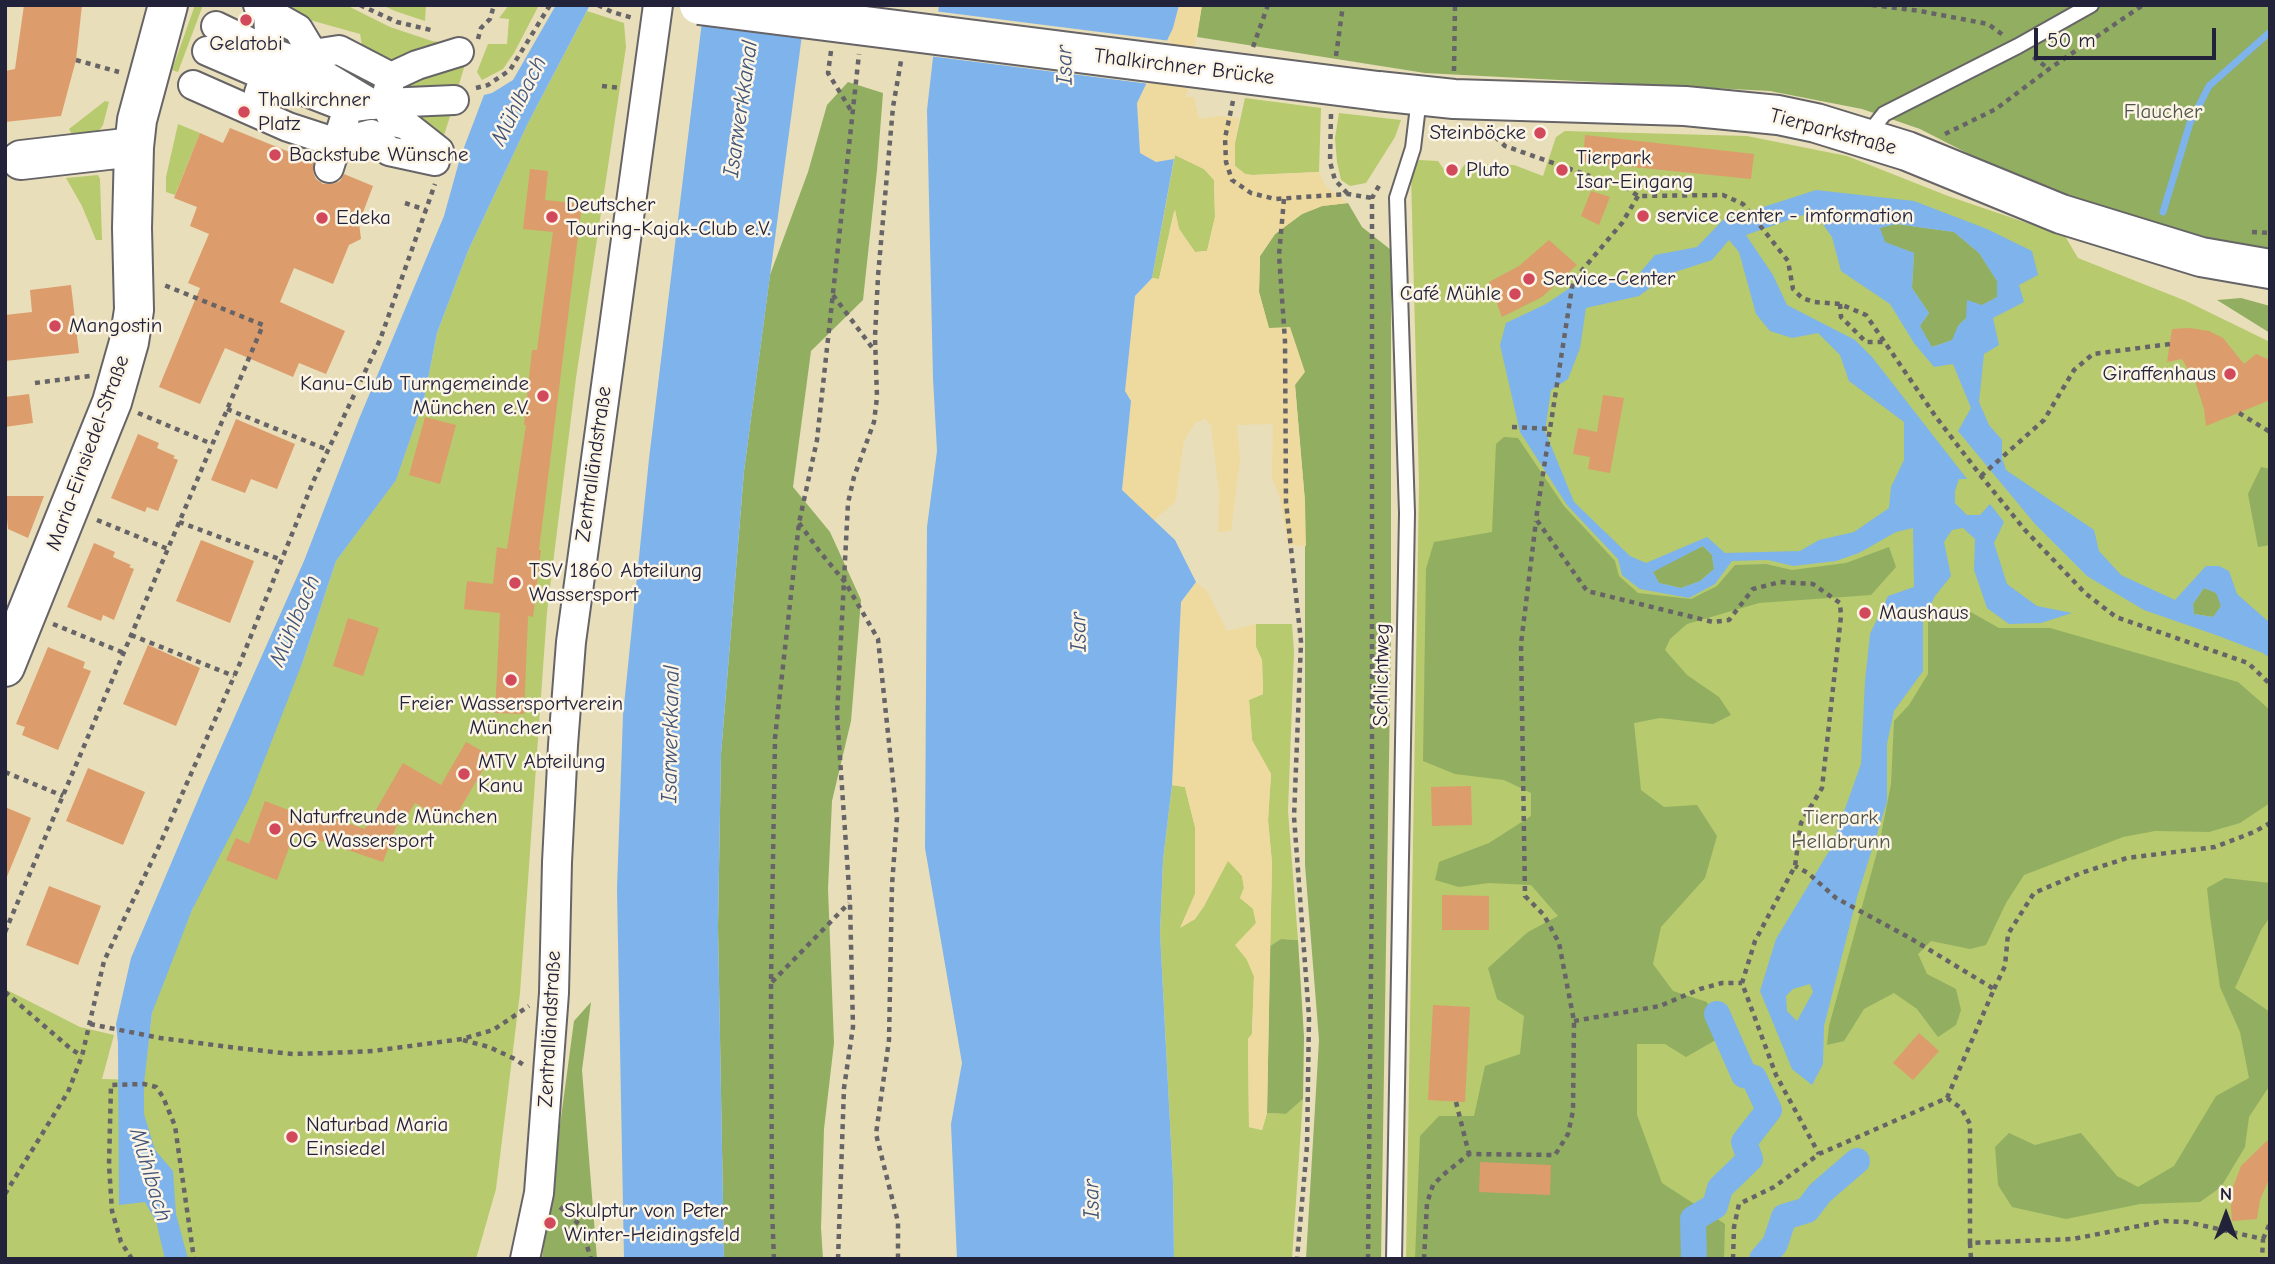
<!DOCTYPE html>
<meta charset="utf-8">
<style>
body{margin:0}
#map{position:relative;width:2275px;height:1264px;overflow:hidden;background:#e8deba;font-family:"Comic Neue",sans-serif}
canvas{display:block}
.frame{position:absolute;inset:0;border:7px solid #22223b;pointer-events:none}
.north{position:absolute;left:2191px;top:1180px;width:70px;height:70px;-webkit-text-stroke:5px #fcf5e5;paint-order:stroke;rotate:0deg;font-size:19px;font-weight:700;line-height:28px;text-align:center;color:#22223b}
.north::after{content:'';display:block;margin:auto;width:24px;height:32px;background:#22223b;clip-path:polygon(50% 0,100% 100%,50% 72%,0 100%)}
.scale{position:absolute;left:2034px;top:28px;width:182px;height:32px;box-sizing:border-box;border:4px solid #22223b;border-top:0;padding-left:9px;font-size:21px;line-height:24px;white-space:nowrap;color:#22223b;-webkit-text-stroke:5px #fcf5e5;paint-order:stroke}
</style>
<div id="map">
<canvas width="2275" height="1264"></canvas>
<div class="frame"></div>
<div class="north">N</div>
<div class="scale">50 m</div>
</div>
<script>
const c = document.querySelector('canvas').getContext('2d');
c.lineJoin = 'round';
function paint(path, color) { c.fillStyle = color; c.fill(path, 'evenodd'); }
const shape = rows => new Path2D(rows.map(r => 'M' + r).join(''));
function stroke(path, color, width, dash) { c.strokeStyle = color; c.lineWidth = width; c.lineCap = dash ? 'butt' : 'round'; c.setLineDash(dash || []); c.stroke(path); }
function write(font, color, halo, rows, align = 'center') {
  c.font = font + ' "Comic Neue",sans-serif'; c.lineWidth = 5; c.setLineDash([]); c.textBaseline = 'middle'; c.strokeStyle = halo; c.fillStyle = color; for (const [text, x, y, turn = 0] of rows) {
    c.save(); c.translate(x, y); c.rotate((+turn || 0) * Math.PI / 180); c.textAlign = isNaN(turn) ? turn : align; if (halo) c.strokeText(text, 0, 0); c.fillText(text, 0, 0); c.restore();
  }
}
const green = shape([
 [195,5,203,5,178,72,172,70],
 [273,5,346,5,390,27,432,41,454,44,396,65,363,50,360,34,310,20],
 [382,5,426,5,425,21,395,11],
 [509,5,539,5,514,53,503,69,482,80,477,72,488,44,507,44,509,19,499,18],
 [587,11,624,23,626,47,576,378,547,612,520,993,496,1189,476,1259,5,1259,5,989,80,1027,114,1035,102,1079,144,1080,152,1013,161,984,192,910,303,661,336,561,396,479,424,399,437,333,468,251,528,123],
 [465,64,456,95,411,97,400,86,415,76],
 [1245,98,1321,108,1319,172,1252,175,1245,174,1235,166,1235,143],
 [105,101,109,102,103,125,94,138,75,140,69,129],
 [406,110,451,113,441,145],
 [1339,113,1401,120,1395,137,1366,183,1350,186,1341,180,1337,162,1335,138],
 [178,124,200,133,175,195,166,192,166,177],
 [1565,131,1747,136,1847,156,1948,196,2065,236,2078,258,2186,301,2270,342,2270,1259,1406,1259,1419,485,1411,174,1419,160,1438,161,1448,175,1458,174,1465,164,1514,165,1543,176,1556,137],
 [1175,155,1204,169,1214,180,1215,217,1207,251,1195,252,1179,229,1174,211,1159,279,1152,278],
 [98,175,100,179,102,240,96,240,82,206,66,178],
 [1256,624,1292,624,1294,652,1288,811,1298,940,1281,939,1270,946,1272,863,1268,820,1271,774,1252,740,1249,700,1263,694,1262,660,1256,647],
 [1172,785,1185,787,1195,827,1195,894,1181,927,1195,919,1204,906,1228,860,1242,876,1244,888,1240,898,1253,908,1256,922,1247,960,1254,976,1252,1034,1248,1039,1249,1127,1262,1130,1267,1113,1286,1114,1303,1099,1292,1259,1174,1259,1173,1181,1160,933,1163,860]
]);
const forest = shape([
 [1202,5,2270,5,2270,252,2202,238,2140,217,2022,181,1920,129,1862,109,1770,91,1425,73,1197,37],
 [848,82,883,93,877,170,863,300,811,351,793,487,830,532,861,600,851,721,832,801,828,889,834,1043,824,1129,821,1228,823,1259,724,1259,718,927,721,754,744,471,770,275,808,172,827,105],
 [1348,203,1362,227,1391,250,1391,634,1381,1259,1306,1259,1319,1040,1305,865,1305,502,1295,385,1269,329,1259,292,1260,256,1275,234,1302,214,1322,206],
 [1896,224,1954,232,1979,253,1997,281,1998,297,1982,305,1966,318,1958,326,1953,340,1931,347,1920,326,1929,313,1912,288,1914,253,1884,242,1879,228],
 [2241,298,2270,306,2270,333,2217,300],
 [1504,437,1518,438,1564,506,1615,561,1619,576,1638,593,1691,599,1717,586,1735,565,1766,564,1792,570,1846,563,1889,547,1896,567,1871,595,1759,603,1687,624,1670,639,1665,650,1687,675,1719,697,1731,715,1713,724,1660,718,1634,723,1641,790,1664,807,1697,805,1717,836,1705,878,1661,927,1653,964,1673,991,1707,1002,1721,1037,1686,1057,1665,1044,1637,1044,1637,1115,1662,1183,1725,1224,1724,1259,1415,1259,1420,1136,1439,1116,1474,1116,1485,1066,1520,1054,1524,1016,1497,999,1488,968,1528,932,1558,916,1531,885,1489,883,1459,887,1435,880,1439,862,1489,843,1531,816,1531,793,1504,780,1455,774,1423,761,1426,569,1434,542,1492,532,1496,444],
 [2261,467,2270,469,2270,545,2258,547,2248,494],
 [1703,546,1712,555,1714,569,1700,581,1681,588,1659,583,1653,572,1665,564],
 [2204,588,2217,593,2221,606,2214,617,2194,614,2193,604],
 [1960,606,1999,628,2050,628,2238,682,2270,710,2270,803,2240,823,2209,832,2155,831,2123,837,2024,875,2006,903,1986,945,1970,949,1931,941,1918,954,1927,974,1956,989,1961,1010,1956,1025,1938,1037,1917,1009,1894,993,1864,1009,1844,1041,1827,1045,1829,1026,1879,845,1891,784,1894,721,1909,705,1928,674,1928,619],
 [2225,878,2270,883,2270,917,2261,930,2235,988,2270,1012,2270,1085,2249,1117,2245,1147,2221,1187,2200,1202,2140,1204,2066,1219,2012,1207,1998,1185,1995,1147,2009,1133,2035,1145,2081,1133,2117,1176,2138,1187,2174,1166,2216,1096,2249,1078,2240,1032,2220,987,2210,916,2207,888],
 [1281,939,1298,940,1304,1037,1303,1099,1286,1114,1267,1113,1270,946],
 [591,1002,582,1070,597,1259,542,1259,574,1021]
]);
const sand = shape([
 [1179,5,1202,5,1186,97,1194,97,1199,119,1219,116,1239,118,1235,143,1235,166,1245,174,1252,175,1319,172,1325,186,1348,203,1322,206,1302,214,1275,234,1260,256,1259,292,1269,328,1290,327,1305,372,1295,385,1305,502,1306,546,1288,545,1280,498,1272,477,1273,424,1237,425,1240,459,1231,531,1218,532,1219,492,1211,425,1205,419,1195,423,1184,441,1175,502,1153,521,1122,490,1131,401,1125,392,1135,296,1152,278,1159,279,1175,209,1179,229,1195,252,1207,251,1215,217,1214,180,1204,169,1175,155,1174,159,1156,162,1140,153,1137,103,1173,28],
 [1196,582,1207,591,1227,631,1256,624,1256,647,1262,660,1263,694,1249,700,1252,740,1271,774,1268,820,1272,863,1267,1113,1262,1130,1249,1127,1248,1039,1252,1034,1254,976,1247,960,1235,945,1256,923,1253,909,1240,898,1244,888,1242,876,1228,861,1204,906,1195,919,1180,928,1195,894,1195,827,1185,787,1172,785,1181,602]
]);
const water = shape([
 [556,5,590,5,528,123,468,251,437,333,424,399,396,480,336,561,303,661,249,799,192,910,152,1013,144,1084,144,1114,155,1150,173,1171,176,1214,188,1259,165,1259,156,1221,145,1202,119,1205,118,1043,116,1024,131,958,203,788,304,561,359,419,444,216,460,158,484,95,492,93,513,80],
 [704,5,806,5,744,471,721,754,718,927,724,1259,624,1259,617,889,623,715,649,459],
 [939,5,1179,5,1173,28,1137,103,1140,153,1156,162,1174,159,1152,278,1135,296,1125,391,1131,401,1122,490,1175,540,1196,582,1181,602,1172,785,1163,860,1160,933,1173,1181,1174,1259,957,1259,951,1124,962,1063,925,848,927,527,937,451,933,378,927,110],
 [1816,190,1914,201,1987,229,2032,251,2038,275,2019,285,2024,302,1993,318,1999,345,1984,354,1979,402,1989,425,2002,440,2002,458,2006,470,2094,530,2099,551,2121,575,2175,600,2206,566,2219,566,2229,571,2237,594,2270,623,2270,658,2263,653,2216,635,2144,610,2087,576,2035,524,1958,431,1971,408,1953,364,1934,367,1914,343,1890,304,1841,271,1832,237,1819,219,1803,215,1746,235,1773,275,1787,305,1855,340,1872,357,1967,479,1959,479,1955,491,1955,503,1967,515,1980,515,1990,504,2004,522,1994,543,2007,584,2037,606,2072,613,2041,623,2009,624,1987,608,1974,570,1975,539,1963,528,1952,530,1944,542,1951,576,1935,596,1923,621,1923,671,1894,711,1887,744,1887,802,1857,897,1824,1026,1823,1064,1812,1085,1792,1069,1760,991,1776,939,1831,848,1861,764,1865,681,1870,634,1888,596,1914,587,1913,528,1896,532,1859,553,1836,561,1793,566,1768,560,1732,561,1715,584,1689,598,1640,589,1622,575,1618,559,1567,505,1520,432,1500,345,1506,323,1546,304,1592,273,1632,282,1655,255,1697,247,1723,220],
 [1896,224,1954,232,1979,253,1997,281,1997,297,1982,305,1967,300,1966,318,1958,326,1952,340,1932,347,1920,326,1929,313,1912,288,1914,253,1885,242,1880,228],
 [1729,240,1739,252,1756,314,1770,331,1792,338,1818,333,1840,355,1849,381,1904,422,1904,460,1891,487,1889,508,1854,532,1819,540,1800,551,1725,553,1707,537,1646,563,1630,556,1574,502,1545,431,1551,390,1568,379,1580,348,1586,308,1639,296,1669,274,1712,260],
 [1703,546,1712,555,1714,569,1700,581,1681,588,1659,583,1653,572],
 [2204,588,2216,593,2221,606,2213,617,2194,614,2193,604],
 [1810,984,1813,992,1797,1021,1787,1011,1786,996,1793,989]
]);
const pier = shape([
 [934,11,1171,41,1150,84,929,56]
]);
const stream = shape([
 [2163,212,2190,123,2209,86,2270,32]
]);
const canal = shape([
 [1694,1259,1693,1219,1715,1206,1720,1188,1750,1159,1744,1142,1769,1110,1754,1078,1744,1075,1717,1014],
 [1762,1259,1775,1244,1784,1217,1807,1210,1820,1193,1857,1161]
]);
const building = shape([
 [24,5,82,5,76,60,61,116,5,122,5,71,15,69],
 [230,128,314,162,313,172,316,179,323,184,333,184,340,181,344,174,373,186,359,223,361,239,349,245,333,284,294,268,280,302,345,331,326,374,299,363,293,377,225,348,200,404,159,387,200,288,188,283,209,234,190,226,197,207,174,198,200,133,223,143],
 [1585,135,1754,154,1751,179,1583,162],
 [530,169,548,171,545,200,582,204,539,550,541,550,533,617,528,616,524,714,495,713,500,613,464,609,467,581,493,584,497,547,507,549,526,425,524,425,532,350,537,350,553,232,523,229],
 [1591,191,1610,197,1599,225,1581,216],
 [1549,240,1577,265,1542,297,1502,317,1489,282,1519,266],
 [71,285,79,353,5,361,5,315,32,312,30,290],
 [2190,328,2209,331,2223,338,2244,364,2256,354,2270,360,2270,400,2206,426,2204,409,2196,384,2182,359,2167,362,2172,329],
 [29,394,33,423,5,427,5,397],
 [1603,395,1624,398,1610,473,1588,469,1590,457,1573,454,1578,428,1597,432],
 [425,417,456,425,440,484,409,475],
 [236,419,295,444,277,489,251,479,245,493,211,480],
 [138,434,159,443,157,448,175,456,173,458,178,460,158,511,147,507,145,512,111,498],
 [5,496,44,496,28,538,8,529],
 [201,540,254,561,230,623,176,601],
 [94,543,115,552,113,557,131,565,129,567,134,569,114,620,103,615,101,621,67,607],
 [348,618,379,628,363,676,333,666],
 [148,645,200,668,176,726,123,704],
 [48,647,85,662,83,668,91,671,58,750,22,735,25,727,16,724],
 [466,742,491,756,451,824,415,803,402,824,398,822,383,862,295,832,277,880,226,860,236,838,249,844,265,801,327,825,330,817,365,829,403,763,441,785],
 [88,768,145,792,123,845,66,821],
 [1471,786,1472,825,1432,826,1431,787],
 [5,807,31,818,6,879,5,879],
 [49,886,101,906,78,965,26,945],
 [1442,895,1489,896,1489,930,1442,930],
 [1433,1005,1470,1007,1465,1102,1428,1100],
 [1919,1033,1939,1051,1913,1080,1893,1063],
 [2270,1138,2270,1177,2260,1200,2257,1219,2232,1221,2230,1195,2241,1166],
 [1480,1162,1551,1165,1550,1195,1479,1192]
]);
const path = shape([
 [360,5,397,22,435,31],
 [598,5,612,12,633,18],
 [1872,5,1920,11,1988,24,2003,35],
 [478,39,481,28,490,19,494,5],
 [1253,47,1268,5],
 [831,51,828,73,852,112],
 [1336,56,1343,5],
 [2033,57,2049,69],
 [76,60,119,72],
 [1454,71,1455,5],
 [602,86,621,88],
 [476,88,488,85,510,70,550,5],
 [1233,101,1225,138,1226,162,1232,180,1251,193,1275,199,1348,194,1372,198],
 [1331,114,1330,162,1335,180,1348,194],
 [1488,130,1505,146,1590,176],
 [1945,134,1996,109,2049,69,2143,5],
 [1617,181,1638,196,1723,195,1743,204,1788,261,1793,289,1802,298,1814,302,1840,304,1866,315,1936,417,1981,476,2025,530,2085,593,2116,617,2248,663,2270,684],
 [1638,196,1622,223,1573,281,1536,519,1587,591,1713,622,1729,620,1753,589,1780,582,1813,584,1840,603,1841,616,1822,788,1801,823,1795,866,1755,941,1742,983,1776,1075,1819,1154],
 [1284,199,1279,255,1285,341,1286,502,1301,642,1294,817,1309,1017,1307,1146,1297,1259],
 [405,203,426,210],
 [2252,232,2270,233],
 [833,295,874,350],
 [1840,304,1841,317,1866,342,1884,342],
 [35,383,90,376],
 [227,409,328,450],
 [138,413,212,444],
 [2239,413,2270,432],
 [1512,427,1550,429],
 [1981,476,2044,420,2074,370,2093,354,2170,344],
 [97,520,168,549],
 [179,522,282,560],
 [799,523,820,552,845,582,878,639,897,818,892,885,889,1040,876,1134,898,1222,898,1259],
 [53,624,124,653],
 [131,635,234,676],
 [5,772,63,796],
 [5,932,263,325,164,285],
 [772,982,849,903],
 [1994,989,2005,966,2008,934,2034,893,2081,873,2127,858,2215,847,2254,832,2270,823],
 [5,992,71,1049,82,1056],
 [1574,1021,1660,1006,1700,989,1722,983,1742,983],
 [90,1024,160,1038,245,1049,293,1054,329,1053,373,1051,462,1039,493,1030,529,1006],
 [463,1040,489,1047,515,1059,525,1066],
 [1947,1098,1961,1108,1970,1124,1970,1243,2073,1239,2164,1221,2187,1222,2263,1239,2262,1259],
 [1456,1102,1469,1154],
 [5,1194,68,1092,82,1056,104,961,160,844,240,663,313,482,380,340,435,184],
 [560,1207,581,1226,591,1259],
 [2263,1239,2270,1223],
 [1970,1243,1971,1259],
 [132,1259,121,1242,112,1211,109,1165,111,1085,144,1084,156,1087,163,1097,175,1126,194,1259],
 [774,1259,772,1209,771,982,775,738,799,523,817,440,859,54],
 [838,1259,844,1088,853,1027,850,903,837,715,848,503,854,477,874,422,877,397,875,337,878,276,893,107,901,61],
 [1368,1259,1372,874,1372,198,1380,184],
 [1424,1259,1427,1203,1433,1185,1443,1175,1469,1154,1555,1155,1568,1134,1573,1111,1574,1021,1559,943,1544,915,1525,896,1521,644,1536,521],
 [1733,1259,1734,1227,1739,1204,1774,1187,1819,1154,1947,1098,1994,989,1910,938,1836,898,1808,873,1795,866]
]);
const lane = shape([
 [1866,137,1884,114,2018,46,2091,5],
 [1394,1259,1407,513,1397,198,1413,148,1419,98]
]);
const street = shape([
 [258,5,268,12,270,52,265,76,348,108],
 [268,12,298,29,313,54,339,50,391,77],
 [216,26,270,52,309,66,374,105],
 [207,51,265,76,259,93],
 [193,85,288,127,337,143,371,134,389,151,435,161],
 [439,151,406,125,394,122,385,103,454,100],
 [329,168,348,108,385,103,391,77,417,65,459,52],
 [525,1259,539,1193,554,993,557,862,563,745,571,642,658,5]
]);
const secondary = shape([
 [1378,91,1454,99,1685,106,1778,115,1816,123,1907,151,2061,214,2201,257,2270,269],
 [21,160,134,147],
 [5,667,112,402,129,342,134,310,132,228,134,147,137,120,168,5]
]);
const secondaryBridge = shape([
 [699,5,1378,91]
]);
const markers = [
 [246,20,7,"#d1495b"],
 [244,112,7,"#d1495b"],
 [1540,133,7,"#d1495b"],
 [275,155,7,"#d1495b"],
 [1452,170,7,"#d1495b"],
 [1562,170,7,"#d1495b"],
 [1643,216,7,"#d1495b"],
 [552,217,7,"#d1495b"],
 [322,218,7,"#d1495b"],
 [1529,279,7,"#d1495b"],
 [1515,294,7,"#d1495b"],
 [55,326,7,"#d1495b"],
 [2230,374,7,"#d1495b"],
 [543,396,7,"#d1495b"],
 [515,583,7,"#d1495b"],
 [1865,613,7,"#d1495b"],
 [511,680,7,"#d1495b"],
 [464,774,7,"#d1495b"],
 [275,829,7,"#d1495b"],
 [292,1137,7,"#d1495b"],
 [550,1223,7,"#d1495b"]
];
const poiNames = [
 ["Gelatobi",246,44,"center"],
 ["Thalkirchner",258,100],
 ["Platz",258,124],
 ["Steinböcke",1526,133,"right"],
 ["Backstube Wünsche",289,155],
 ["Tierpark",1576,158],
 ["Isar-Eingang",1576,182],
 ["Pluto",1466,170],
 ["Deutscher",566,205],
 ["Touring-Kajak-Club e.V.",566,229],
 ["service center - imformation",1657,216],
 ["Edeka",336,218],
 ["Service-Center",1543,279],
 ["Café Mühle",1501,294,"right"],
 ["Mangostin",69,326],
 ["Giraffenhaus",2216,374,"right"],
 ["Kanu-Club Turngemeinde",529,384,"right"],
 ["München e.V.",529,408,"right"],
 ["TSV 1860 Abteilung",529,571],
 ["Wassersport",529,595],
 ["Maushaus",1879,613],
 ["Freier Wassersportverein",511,704,"center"],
 ["München",511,728,"center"],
 ["MTV Abteilung",478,762],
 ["Kanu",478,786],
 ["Naturfreunde München",289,817],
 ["OG Wassersport",289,841],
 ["Naturbad Maria",306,1125],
 ["Einsiedel",306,1149],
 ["Skulptur von Peter",564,1211],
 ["Winter-Heidingsfeld",564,1235]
];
const streetNames = [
 ["Thalkirchner Brücke",1184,67,7],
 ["Tierparkstraße",1833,132,15],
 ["Maria-Einsiedel-Straße",88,453,-70],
 ["Zentralländstraße",594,464,-82],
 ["Schlichtweg",1382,675,-89],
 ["Zentralländstraße",550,1029,-87]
];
const parkNames = [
 ["Flaucher",2163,112],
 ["Tierpark",1841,818],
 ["Hellabrunn",1841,842]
];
const waterNames = [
 ["Isar",1065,65,-91],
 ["Mühlbach",519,101,-63],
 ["Isarwerkkanal",741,109,-82],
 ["Mühlbach",295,621,-67],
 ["Isar",1079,632,-91],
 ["Isarwerkkanal",671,734,-89],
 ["Mühlbach",150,1175,73],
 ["Isar",1092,1199,-91]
];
paint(green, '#b7ca6e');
paint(forest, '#91ae61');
paint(sand, '#eeda9e');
paint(water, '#7eb3ec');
paint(pier, '#e8deba');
stroke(stream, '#7eb3ec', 7);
stroke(canal, '#7eb3ec', 26);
paint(building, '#dd9c6b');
stroke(lane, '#676467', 18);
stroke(street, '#676467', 32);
stroke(secondary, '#676467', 42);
stroke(path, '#676467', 4.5, [5, 5]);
stroke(lane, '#fff', 14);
stroke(street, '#fff', 28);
stroke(secondary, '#fff', 38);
stroke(secondaryBridge, '#676467', 42, []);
stroke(secondaryBridge, '#fff', 38);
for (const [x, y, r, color] of markers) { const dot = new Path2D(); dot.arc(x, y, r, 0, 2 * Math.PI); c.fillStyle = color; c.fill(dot); stroke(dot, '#fcf5e5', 2.5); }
write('21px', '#22223b', '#fcf5e5', poiNames, 'left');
write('21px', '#22223b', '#fcf5e5', streetNames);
write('21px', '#4f544a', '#fcf5e5', parkNames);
write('italic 23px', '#425579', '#fcf5e5', waterNames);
</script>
